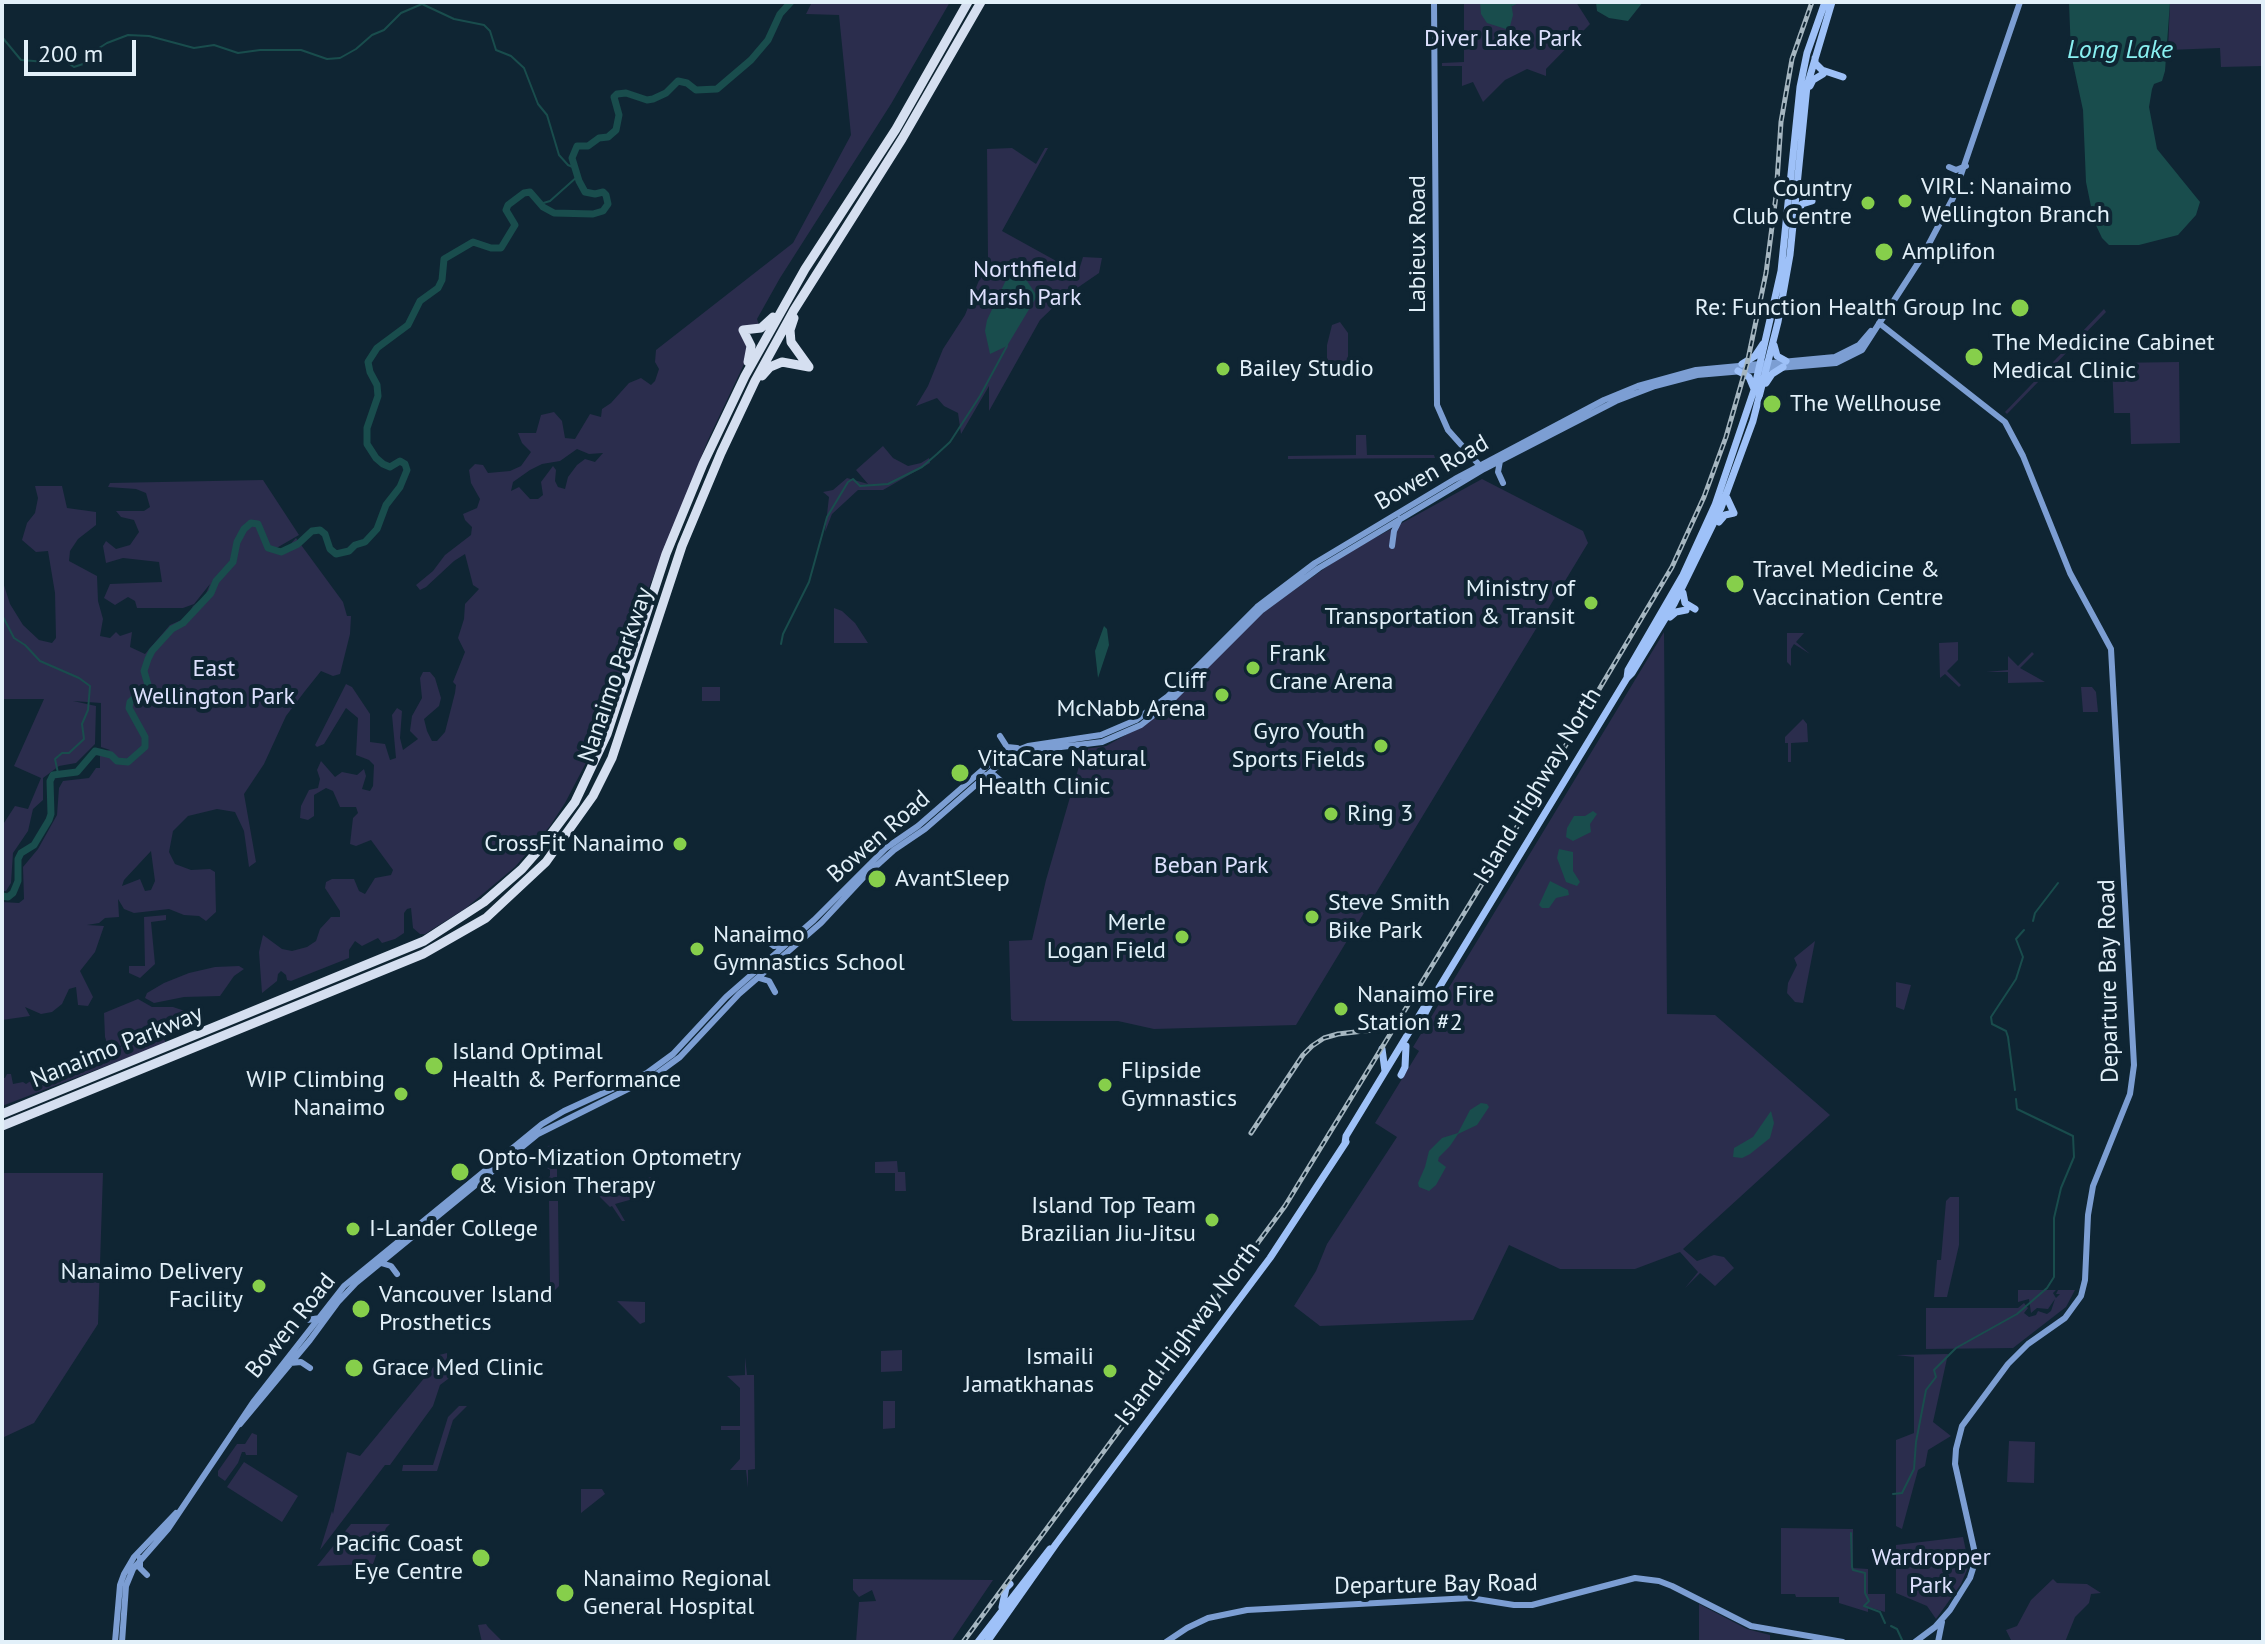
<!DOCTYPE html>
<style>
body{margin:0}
#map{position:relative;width:2265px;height:1644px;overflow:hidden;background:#0f2533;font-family:"PT Sans",sans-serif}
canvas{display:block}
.frame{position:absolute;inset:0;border:4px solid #e2f0f9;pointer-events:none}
.scale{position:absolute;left:24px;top:40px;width:112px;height:36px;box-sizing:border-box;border:4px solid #e2f0f9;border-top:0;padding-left:10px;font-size:24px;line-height:28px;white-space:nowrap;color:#e2f0f9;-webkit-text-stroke:6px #0f2533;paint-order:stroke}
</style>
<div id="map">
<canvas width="2265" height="1644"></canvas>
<div class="frame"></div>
<div class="scale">200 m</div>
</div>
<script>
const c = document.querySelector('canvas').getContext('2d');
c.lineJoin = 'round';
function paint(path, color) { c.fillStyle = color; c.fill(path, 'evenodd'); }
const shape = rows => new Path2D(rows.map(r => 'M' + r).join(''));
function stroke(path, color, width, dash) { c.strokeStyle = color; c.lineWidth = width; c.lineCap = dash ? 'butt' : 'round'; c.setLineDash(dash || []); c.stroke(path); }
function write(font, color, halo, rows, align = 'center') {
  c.font = font + ' "PT Sans",sans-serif'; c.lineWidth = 8; c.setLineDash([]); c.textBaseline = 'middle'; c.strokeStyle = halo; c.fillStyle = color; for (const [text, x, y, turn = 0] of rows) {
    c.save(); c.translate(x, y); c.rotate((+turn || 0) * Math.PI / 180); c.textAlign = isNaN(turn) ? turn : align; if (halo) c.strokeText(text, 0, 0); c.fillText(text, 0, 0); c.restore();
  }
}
const green = shape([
 [854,2,950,2,891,104,780,278,757,319,759,325,753,327,746,339,748,345,746,360,708,440,640,610,633,613,627,629,628,644,623,664,601,734,565,803,550,826,515,867,466,908,425,934,420,934,413,928,411,908,407,909,404,913,404,933,395,939,382,943,378,938,362,946,355,941,349,950,349,958,291,981,287,980,286,975,281,971,278,974,277,981,262,993,259,952,263,935,282,949,292,951,307,947,316,941,320,929,331,917,340,917,340,911,325,888,326,882,332,879,354,879,359,891,365,894,375,878,391,875,393,870,371,840,356,846,350,844,353,818,358,813,356,807,340,807,333,791,326,788,314,795,314,816,308,820,300,818,301,806,309,790,318,788,320,779,317,770,321,761,335,777,342,772,357,775,364,769,366,776,362,789,370,791,373,786,374,765,369,760,356,755,358,718,346,708,324,744,317,747,315,745,346,684,352,687,370,714,370,742,385,744,390,760,396,758,392,715,397,708,402,711,400,738,403,750,418,739,410,731,412,716,422,698,420,678,423,672,430,672,435,678,441,698,439,706,424,719,427,731,432,741,437,741,445,732,455,693,456,685,453,682,465,652,458,638,464,619,465,604,479,589,473,585,465,554,454,561,426,587,420,590,416,585,433,571,445,555,471,535,472,527,465,520,463,514,477,508,480,499,471,483,469,470,475,464,483,465,488,473,510,471,521,466,531,452,522,443,518,433,536,433,541,415,554,412,562,421,565,438,575,439,590,414,601,417,602,409,611,403,629,383,641,378,651,385,655,381,659,369,655,362,656,350,793,243,851,135,839,15,806,14,811,4],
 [577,449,589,454,603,453,595,462,585,459,577,465,568,477,565,489,558,487,555,481,556,470,553,466,541,482,543,495,538,499,530,499,519,487,511,491,513,482,530,470,542,464,560,461],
 [1464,2,1576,2,1590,24,1546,69,1546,76,1527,69,1505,80,1483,102,1473,82,1462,86,1462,66,1442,66,1442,63,1464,62],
 [2170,2,2263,2,2263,66,2221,67,2220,48,2168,50],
 [1012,148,1036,164,1045,148,1048,148,1002,231,1078,273,1083,257,1102,258,1099,273,1064,297,1040,320,989,411,989,386,961,434,958,413,944,406,937,398,916,406,928,386,943,349,965,315,988,258,987,149],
 [2104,309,2106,312,2007,414,2005,412],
 [1340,322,1348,333,1348,362,1360,368,1359,371,1348,366,1327,366,1319,372,1327,364,1327,345,1332,325],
 [2179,362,2180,443,2131,444,2130,413,2114,413,2112,363],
 [1356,435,1366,435,1367,455,1434,455,1435,458,1288,459,1288,456,1356,455],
 [883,446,893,458,908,466,921,463,929,458,930,463,883,490,858,490,832,514,825,532,829,497,823,492,833,490,847,478,868,484,856,470],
 [1482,479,1583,531,1588,543,1296,1025,1154,1029,1118,1021,1013,1021,1011,1019,1009,941,1032,940,1046,880,1084,749,1106,746,1138,728,1172,703,1256,617,1342,556],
 [263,480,299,535,273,550,286,549,296,538,343,602,347,616,351,616,350,634,340,674,333,676,321,671,305,691,286,716,264,764,244,794,256,862,249,867,244,831,235,812,217,809,188,816,173,831,169,852,175,864,191,870,210,869,215,872,216,912,206,921,199,916,184,915,169,909,134,913,124,909,118,899,119,917,105,918,99,923,87,925,104,926,95,952,80,971,93,997,88,1006,78,1005,76,987,69,989,62,1004,52,1012,41,1014,25,1007,30,1016,2,1020,2,902,19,903,24,899,23,867,38,849,57,815,59,788,63,781,89,778,96,768,100,768,100,752,110,750,101,747,101,703,73,701,96,706,95,744,76,763,59,766,43,778,43,800,33,809,28,831,13,853,11,883,6,891,2,891,2,826,15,806,28,809,41,778,14,766,44,699,2,699,2,579,10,604,23,625,39,640,52,643,56,638,55,593,48,551,36,552,22,540,27,523,35,513,38,498,35,486,62,486,67,508,96,512,96,525,78,539,70,551,69,561,97,576,98,601,103,619,100,636,110,638,116,632,120,636,132,632,130,647,145,654,170,625,186,618,193,606,205,596,210,584,194,604,183,608,137,608,135,601,128,597,115,605,104,598,110,584,162,582,159,562,123,558,106,563,103,546,106,541,116,549,130,545,139,532,134,520,121,517,116,511,144,511,150,507,146,493,136,489,108,487,110,483],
 [151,851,155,881,151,890,145,891,140,879,122,886,124,880],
 [834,608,842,611,855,623,868,643,834,643],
 [1664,632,1667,1014,1715,1015,1830,1115,1683,1249,1697,1261,1714,1255,1724,1257,1734,1268,1715,1286,1700,1273,1685,1288,1698,1272,1680,1252,1635,1269,1560,1269,1509,1245,1473,1320,1320,1326,1294,1306,1316,1271,1327,1244,1397,1137,1375,1123,1419,1051,1413,1047],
 [1787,633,1804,633,1796,642,1810,654,1794,644,1791,649,1791,666,1787,662],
 [1958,642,1958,660,1947,671,1961,685,1959,687,1945,674,1940,678,1939,643],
 [2032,652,2034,654,2020,668,2045,682,2008,683,2008,672,1986,672,2008,670,2008,656,2018,666],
 [702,687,720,687,720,701,702,701],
 [2081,687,2092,687,2096,692,2098,712,2083,712],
 [1803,719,1807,724,1808,742,1791,743,1791,762,1788,762,1788,743,1785,743,1785,737],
 [166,915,166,920,151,922,155,964,140,978,129,973,129,966,145,966,144,917],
 [1815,941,1803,1003,1795,1002,1787,993,1788,983,1797,965,1794,958],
 [239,966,244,969,234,976,220,996,184,997,154,1003,145,998,147,993,164,983,189,973,215,967],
 [1896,982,1911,985,1904,1010,1896,1007],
 [138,999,152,1007,173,1007,188,1012,175,1026,127,1040,116,1050,128,1042,158,1032,161,1033,166,1043,2,1106,2,1078,5,1078,7,1074,11,1074,13,1084,23,1082,26,1084,37,1077,37,1073,45,1073,49,1069,57,1080,89,1067,92,1058,108,1046,105,1037,104,1013],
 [557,1145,557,1195,539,1193,537,1186,539,1186,550,1176,550,1170,547,1168,550,1167,550,1157,547,1156,550,1155,550,1147,547,1146],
 [897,1161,898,1172,905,1172,906,1191,895,1191,895,1173,875,1173,875,1162],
 [2,1173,103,1173,98,1324,34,1423,2,1438],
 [651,1177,633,1199,615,1204,625,1221,622,1221,612,1206,610,1207,596,1193],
 [1950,1197,1959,1197,1959,1245,1947,1297,1934,1297,1937,1260,1941,1260,1946,1201],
 [549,1201,558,1201,559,1286,548,1297,547,1287,550,1287],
 [2018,1290,2056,1290,2053,1293,2056,1298,2060,1294,2056,1294,2058,1290,2075,1290,2066,1307,2013,1348,1926,1349,1926,1308,2018,1308,2024,1303,2028,1308,2024,1313,2029,1317,2036,1315,2038,1311,2047,1314,2051,1311,2055,1299,2048,1309,2037,1308,2031,1313,2029,1299,2018,1302],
 [617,1301,645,1302,645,1322,640,1324],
 [902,1350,902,1371,881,1372,881,1351],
 [447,1353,447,1360,456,1373,440,1385,433,1406,390,1465,385,1465,320,1550,332,1511,333,1514,347,1452,360,1456,435,1365,435,1356],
 [1948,1354,1933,1422,1951,1436,1928,1450,1925,1466,1918,1470,1902,1529,1896,1526,1896,1440,1914,1433,1914,1357,1896,1355],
 [745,1357,747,1375,754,1375,755,1469,748,1470,748,1488,746,1470,730,1470,740,1459,740,1430,721,1430,721,1426,740,1426,740,1388,727,1376,745,1375],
 [883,1401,895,1401,895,1428,883,1429],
 [459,1406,467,1406,453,1420,437,1471,402,1471,403,1465,433,1465,448,1417],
 [252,1433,257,1435,257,1455,246,1455,245,1452,242,1452,238,1463,225,1481,218,1476,218,1471,237,1444,245,1444],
 [2009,1441,2035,1442,2034,1483,2007,1482],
 [244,1462,298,1496,282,1522,227,1487],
 [581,1489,602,1489,605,1494,581,1513],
 [351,1524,390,1524,386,1528,373,1564,317,1566],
 [1781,1528,1853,1529,1853,1568,1868,1569,1868,1594,1885,1594,1885,1612,1868,1607,1868,1612,1839,1603,1839,1597,1796,1597,1795,1594,1781,1594],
 [1963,1537,1969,1565,1961,1584,1936,1619,1927,1606,1896,1593,1896,1545],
 [853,1579,993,1580,951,1642,856,1642,859,1602,876,1601,872,1590,859,1597,853,1590],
 [2053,1579,2057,1583,2087,1584,2101,1593,2091,1594,2089,1603,2075,1617,2065,1642,2012,1642,2006,1630,2017,1626,2031,1600],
 [1699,1604,1747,1629,1770,1635,1770,1642,1699,1642],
 [486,1624,488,1627,503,1642,482,1642,478,1625]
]);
const water = shape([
 [1480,2,1511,2,1513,15,1509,30,1487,23,1481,14],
 [1596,2,1643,2,1628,21,1609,18,1597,11],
 [2069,2,2170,2,2165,71,2162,81,2154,84,2152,89,2149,107,2157,149,2200,202,2196,215,2178,235,2139,245,2109,245,2102,238,2094,221,2086,182,2083,110,2071,54],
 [1013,273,1023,275,1037,296,1007,346,990,354,985,331,987,320,1005,282],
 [1104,626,1107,629,1109,645,1098,678,1095,651],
 [1593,811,1597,814,1590,824,1591,832,1573,841,1566,837,1567,828,1574,816,1585,816],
 [1559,849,1573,852,1573,871,1580,882,1577,886,1566,882,1557,858],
 [1550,881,1568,890,1569,895,1556,898,1549,908,1542,908,1539,905],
 [1481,1103,1487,1104,1489,1107,1477,1125,1458,1134,1450,1146,1439,1157,1438,1161,1446,1167,1436,1185,1429,1191,1419,1187,1418,1183,1425,1167,1429,1151,1442,1138,1458,1133,1470,1110],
 [1771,1111,1774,1123,1770,1138,1750,1154,1742,1158,1733,1157,1734,1148,1753,1137]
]);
const stream = shape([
 [1512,5,1518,2],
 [2,37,21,60,46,62,58,56,74,67,86,63,96,50,107,43,128,35,149,36,194,48,214,45,238,53,260,50,301,50,327,59,340,58,356,49,372,35,384,30,401,13,422,4,454,19,484,25,490,31,496,50,511,56,524,68,538,104,547,115,559,155,568,165,577,169],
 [540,204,550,201,578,176],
 [2,615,14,638,25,645,40,661,79,678,90,686,88,710,82,724,84,739,69,753,62,753,55,759,58,773],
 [781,644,783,634,809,582,827,517,848,482,853,479,860,486,888,484,922,467,937,454,950,442,980,396,1007,346],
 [2033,921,2035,913,2058,883],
 [2015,1090,2008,1037,2006,1031,1992,1024,1991,1017,2016,979,2023,957,2016,939,2024,930],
 [1893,1494,1902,1493,1914,1469,1916,1442,1926,1390,1936,1377,1934,1370,1956,1348,2017,1314,2047,1288,2054,1277,2054,1218,2061,1188,2074,1157,2073,1136,2017,1109,2016,1099],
 [1851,1533,1852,1567,1853,1570,1865,1573,1865,1593,1869,1601,1864,1606,1880,1612,1885,1623],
 [1891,1626,1897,1629,1903,1642]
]);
const river = shape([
 [2,896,8,897,13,893,18,881,18,859,21,853,34,845,49,820,51,814,50,781,53,775,77,772,95,751,111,755,117,761,128,762,145,747,145,737,129,708,130,702,148,685,144,671,148,659,152,651,172,629,183,623,211,593,216,581,233,562,237,542,244,529,251,523,258,524,268,548,281,552,298,544,312,531,320,530,325,534,330,549,336,554,349,551,355,545,365,542,377,529,386,505,400,487,407,470,405,464,400,461,390,467,383,464,376,458,367,444,367,428,378,396,377,385,370,372,368,362,377,348,408,325,420,301,438,288,442,280,444,259,473,242,491,248,501,248,515,225,506,210,508,205,524,193,530,192,543,207,554,213,593,214,603,211,608,204,606,195,603,192,595,194,585,192,579,181,572,158,577,146,588,146,599,138,608,137,616,130,619,115,614,97,617,94,626,93,647,100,653,99,666,93,678,81,687,83,696,90,717,89,751,60,768,40,780,14,791,2]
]);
const secondary = shape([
 [1434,2,1437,405,1448,430,1481,467],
 [1949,167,1956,170,1966,166],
 [1879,323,2005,422,2023,456,2070,573,2111,649,2134,1065,2130,1094,2093,1186,2088,1215,2085,1280,2081,1296,2065,1318,2028,1344,2008,1364,1962,1426,1956,1449,1955,1464,1974,1549,1975,1562,1970,1578,1950,1610,1935,1627,1915,1642],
 [1500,461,1498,472,1503,483],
 [1392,546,1394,531,1400,519],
 [1000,736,1007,747,1017,748],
 [986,775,994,775,1001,781],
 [766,940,774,946,785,944],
 [759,978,769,981,775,992],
 [381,1263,391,1266,397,1274],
 [298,1312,307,1320,320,1318],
 [290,1363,301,1362,310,1368],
 [240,1424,310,1340,338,1302,356,1283,538,1134,654,1076,680,1057,739,994,821,923,863,878,894,850,925,829,1001,763,1028,751,1102,742,1141,725,1169,703,1262,610,1319,568,1484,469,1616,401,1655,386,1697,375,1836,363,1862,350,1922,257,1953,198,2020,2],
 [140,1558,140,1568,147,1575],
 [115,1642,120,1585,124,1574,134,1557,176,1513],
 [122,1642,126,1586,133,1569,168,1529,254,1401,344,1286,542,1124,564,1111,647,1073,673,1054,726,997,814,920,886,848,918,826,995,759,1028,746,1101,735,1136,720,1167,697,1257,607,1315,563,1455,479,1604,400,1638,386,1696,370,1835,357,1859,345,1871,331],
 [1166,1642,1187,1628,1208,1618,1247,1610,1470,1598,1514,1605,1532,1605,1635,1578,1659,1581,1672,1586,1751,1626,1843,1642],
 [1938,1642,1942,1622]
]);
const primary = shape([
 [1815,58,1815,63,1822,70,1843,77],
 [1810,86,1813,80,1823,74],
 [1797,213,1802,204,1812,201],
 [1774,345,1777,356,1786,361],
 [1742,364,1755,356,1763,344],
 [1738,371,1749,377,1754,389],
 [1766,383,1772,374,1783,367],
 [1719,522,1725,515,1734,513,1727,498],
 [1683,593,1685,603,1695,609],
 [1670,617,1676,612,1686,610],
 [1627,678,1628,670,1683,575,1715,505,1754,390,1781,271,1800,87,1807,53,1825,2],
 [1420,1023,1434,996],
 [1382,1049,1385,1071],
 [1401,1075,1405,1067,1406,1046],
 [1345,1143,1346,1136,1428,1001,1434,996,1627,678,1632,673,1674,604,1721,508,1753,421,1778,322,1790,255,1807,86,1832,2],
 [1002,1607,1006,1588,1010,1584],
 [978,1642,1050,1549],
 [987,1642,1056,1544,1270,1258,1346,1142]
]);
const highway = shape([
 [794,318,790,330,791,342,809,367],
 [748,362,751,346,743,330,761,328,773,317],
 [762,376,770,367,782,362,809,367],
 [2,1114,424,941,484,902,522,869,542,846,575,802,607,734,666,554,703,464,745,376,805,269,896,129,968,2],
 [2,1126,423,954,486,918,546,862,593,796,612,758,682,546,721,453,755,381,794,310,902,139,981,2]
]);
const rail = shape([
 [1251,1133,1303,1055,1312,1046,1324,1038,1338,1034,1381,1029,1398,1018],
 [963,1642,1285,1206,1526,812,1672,567,1704,497,1726,437,1747,364,1766,273,1776,196,1781,122,1792,59,1812,2]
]);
const markers = [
 [1905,201,8,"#86cf4b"],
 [1868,203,8,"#86cf4b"],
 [1884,252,10,"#86cf4b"],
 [2020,308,10,"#86cf4b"],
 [1974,357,10,"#86cf4b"],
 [1223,369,8,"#86cf4b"],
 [1772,404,10,"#86cf4b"],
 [1735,584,10,"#86cf4b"],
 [1591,603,8,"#86cf4b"],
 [1253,668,8,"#86cf4b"],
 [1222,695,8,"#86cf4b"],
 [1381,746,8,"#86cf4b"],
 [960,773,10,"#86cf4b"],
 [1331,814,8,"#86cf4b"],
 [680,844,8,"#86cf4b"],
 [877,879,10,"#86cf4b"],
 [1312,917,8,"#86cf4b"],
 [1182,937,8,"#86cf4b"],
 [697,949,8,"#86cf4b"],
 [1341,1009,8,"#86cf4b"],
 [434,1066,10,"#86cf4b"],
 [1105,1085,8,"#86cf4b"],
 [401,1094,8,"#86cf4b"],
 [460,1172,10,"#86cf4b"],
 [1212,1220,8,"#86cf4b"],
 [353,1229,8,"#86cf4b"],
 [259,1286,8,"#86cf4b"],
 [361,1309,10,"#86cf4b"],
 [354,1368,10,"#86cf4b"],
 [1110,1371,8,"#86cf4b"],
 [481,1558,10,"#86cf4b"],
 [565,1593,10,"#86cf4b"]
];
const parkNames = [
 ["Diver Lake Park",1503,39],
 ["Northfield",1025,270],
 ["Marsh Park",1025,298],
 ["East",214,669],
 ["Wellington Park",214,697],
 ["Beban Park",1211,866],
 ["Wardropper",1931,1558],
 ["Park",1931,1586]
];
const poiNames = [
 ["VIRL: Nanaimo",1921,187],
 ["Wellington Branch",1921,215],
 ["Country",1852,189,"right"],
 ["Club Centre",1852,217,"right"],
 ["Amplifon",1902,252],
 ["Re: Function Health Group Inc",2002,308,"right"],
 ["The Medicine Cabinet",1992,343],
 ["Medical Clinic",1992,371],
 ["Bailey Studio",1239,369],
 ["The Wellhouse",1790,404],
 ["Travel Medicine &",1753,570],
 ["Vaccination Centre",1753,598],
 ["Ministry of",1575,589,"right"],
 ["Transportation & Transit",1575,617,"right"],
 ["Frank",1269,654],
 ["Crane Arena",1269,682],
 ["Cliff",1206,681,"right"],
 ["McNabb Arena",1206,709,"right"],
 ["Gyro Youth",1365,732,"right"],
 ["Sports Fields",1365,760,"right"],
 ["VitaCare Natural",978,759],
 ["Health Clinic",978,787],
 ["Ring 3",1347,814],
 ["CrossFit Nanaimo",664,844,"right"],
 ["AvantSleep",895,879],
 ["Steve Smith",1328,903],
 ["Bike Park",1328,931],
 ["Merle",1166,923,"right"],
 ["Logan Field",1166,951,"right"],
 ["Nanaimo",713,935],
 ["Gymnastics School",713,963],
 ["Nanaimo Fire",1357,995],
 ["Station #2",1357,1023],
 ["Island Optimal",452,1052],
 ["Health & Performance",452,1080],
 ["Flipside",1121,1071],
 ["Gymnastics",1121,1099],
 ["WIP Climbing",385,1080,"right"],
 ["Nanaimo",385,1108,"right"],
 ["Opto-Mization Optometry",478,1158],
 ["& Vision Therapy",478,1186],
 ["Island Top Team",1196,1206,"right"],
 ["Brazilian Jiu-Jitsu",1196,1234,"right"],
 ["I-Lander College",369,1229],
 ["Nanaimo Delivery",243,1272,"right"],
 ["Facility",243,1300,"right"],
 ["Vancouver Island",379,1295],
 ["Prosthetics",379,1323],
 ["Ismaili",1094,1357,"right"],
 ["Jamatkhanas",1094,1385,"right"],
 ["Grace Med Clinic",372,1368],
 ["Pacific Coast",463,1544,"right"],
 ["Eye Centre",463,1572,"right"],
 ["Nanaimo Regional",583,1579],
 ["General Hospital",583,1607]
];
const streetNames = [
 ["Labieux Road",1418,244,-90],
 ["Bowen Road",1432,473,-30],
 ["Nanaimo Parkway",616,675,-71],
 ["Island Highway North",1538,786,-59],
 ["Bowen Road",879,837,-41],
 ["Departure Bay Road",2109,981,-91],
 ["Nanaimo Parkway",117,1047,-22],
 ["Bowen Road",291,1326,-51],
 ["Island Highway North",1188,1334,-53],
 ["Departure Bay Road",1436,1585,-1]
];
const waterNames = [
 ["Long Lake",2120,51]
];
paint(green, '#2b2d4d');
paint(water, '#194d4d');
stroke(stream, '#194d4d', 2);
stroke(river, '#194d4d', 7);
stroke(secondary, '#7c9ed3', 6);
stroke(primary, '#9ec1f8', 7);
stroke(highway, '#d5dff0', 9);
stroke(rail, '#a5b6c0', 5);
stroke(rail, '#0f2533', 2, [6]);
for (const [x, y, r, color] of markers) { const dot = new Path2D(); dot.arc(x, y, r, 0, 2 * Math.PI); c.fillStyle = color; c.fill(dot); stroke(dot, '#0f2533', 3); }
write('24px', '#dee1fe', '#0f2533', parkNames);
write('24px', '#e2f0f9', '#0f2533', poiNames, 'left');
write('24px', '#e2f0f9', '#0f2533', streetNames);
write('italic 26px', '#89f1f2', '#0f2533', waterNames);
</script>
